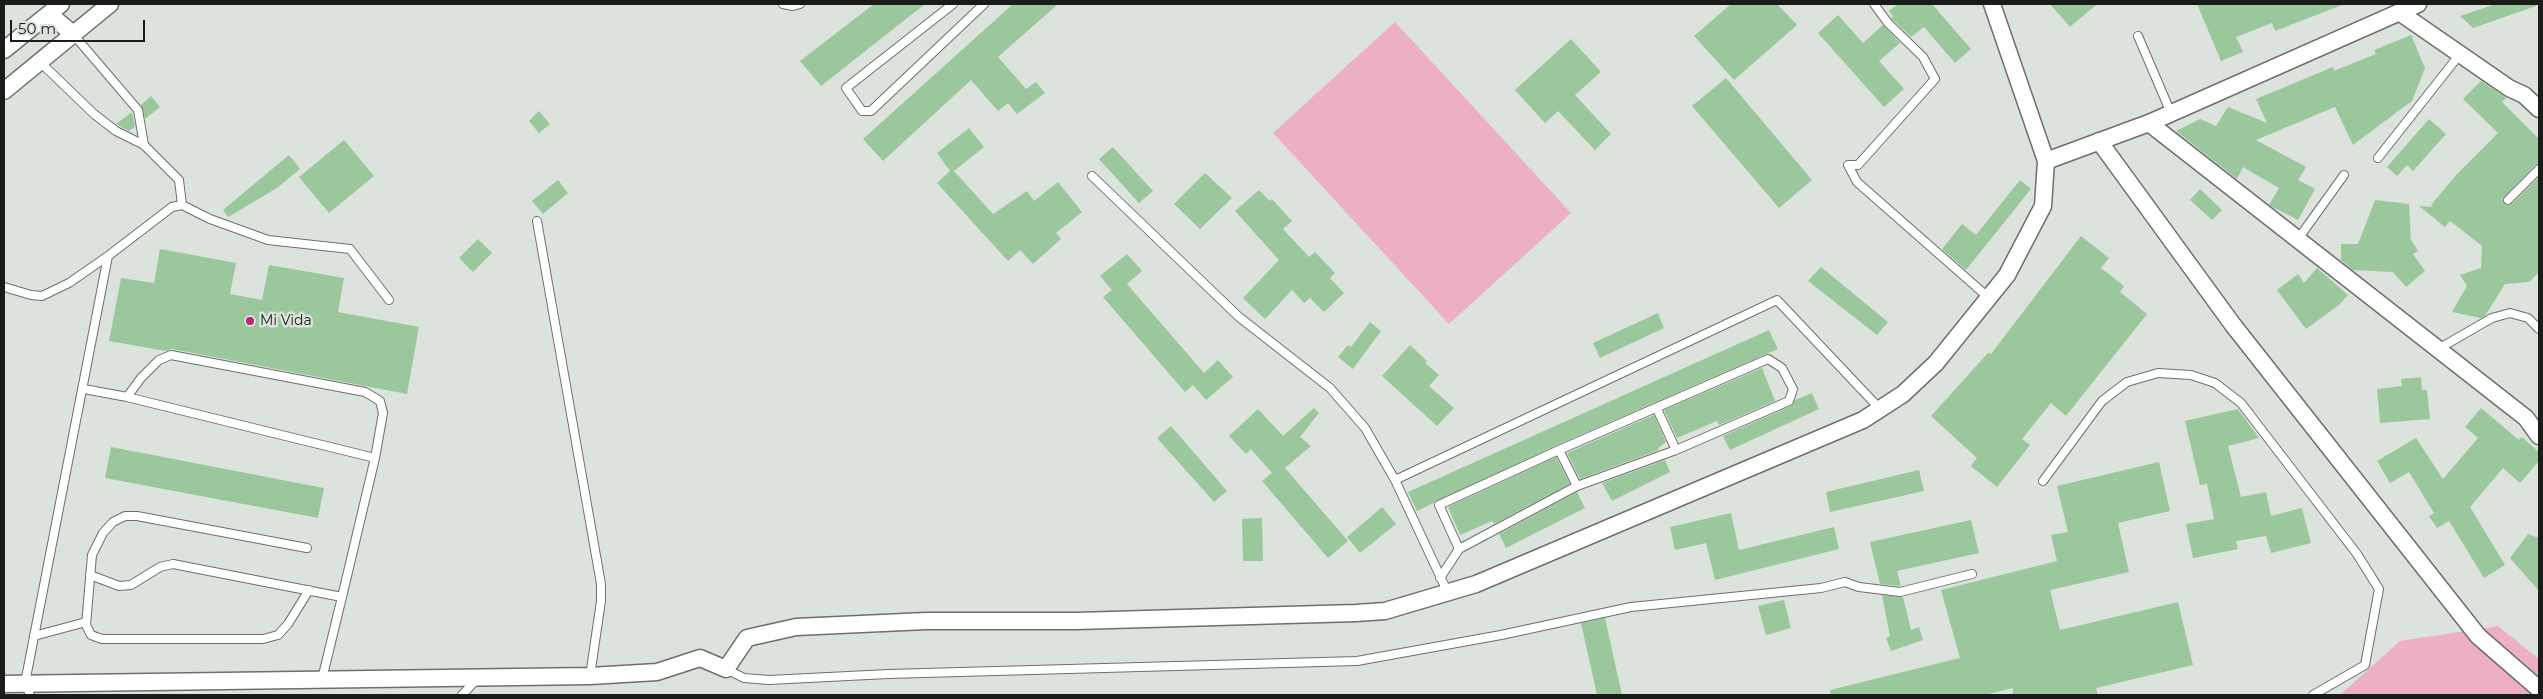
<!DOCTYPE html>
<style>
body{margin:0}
#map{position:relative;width:2543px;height:699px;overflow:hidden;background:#dce2dc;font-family:Montserrat,sans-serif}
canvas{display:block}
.frame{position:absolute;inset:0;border:5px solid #191c19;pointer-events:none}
.scale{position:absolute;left:10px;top:20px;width:135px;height:22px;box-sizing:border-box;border:2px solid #191c19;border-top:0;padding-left:6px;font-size:15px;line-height:18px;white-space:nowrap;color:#191c19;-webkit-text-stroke:4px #dce2dc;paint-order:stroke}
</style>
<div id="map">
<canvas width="2543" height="699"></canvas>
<div class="frame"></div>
<div class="scale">50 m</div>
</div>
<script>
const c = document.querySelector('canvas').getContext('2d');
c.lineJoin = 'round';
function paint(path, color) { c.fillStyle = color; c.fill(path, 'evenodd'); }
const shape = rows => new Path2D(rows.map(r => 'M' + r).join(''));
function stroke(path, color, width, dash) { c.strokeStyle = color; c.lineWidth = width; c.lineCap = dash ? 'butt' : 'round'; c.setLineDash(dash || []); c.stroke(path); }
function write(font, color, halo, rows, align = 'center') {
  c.font = font + ' Montserrat,sans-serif'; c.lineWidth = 5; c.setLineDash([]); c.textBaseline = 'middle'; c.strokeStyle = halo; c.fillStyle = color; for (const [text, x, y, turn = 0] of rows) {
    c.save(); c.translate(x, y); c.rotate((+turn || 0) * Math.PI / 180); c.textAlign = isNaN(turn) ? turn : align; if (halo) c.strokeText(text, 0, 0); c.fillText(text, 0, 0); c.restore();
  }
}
const green = shape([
 [1395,22,1571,213,1449,324,1273,133],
 [2498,626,2539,659,2539,695,2340,695,2400,641]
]);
const building = shape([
 [874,4,925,4,821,86,800,61],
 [1013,4,1058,4,998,57,1026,89,1036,82,1045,93,1017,114,1008,103,998,111,971,80,883,161,863,139],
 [1731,4,1777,4,1797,25,1734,80,1694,36],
 [1898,4,1932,4,1971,49,1955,63,1924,27,1911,37,1891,18,1893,16,1889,11],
 [2050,4,2097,4,2070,27],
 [2197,4,2342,4,2342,5,2275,31,2272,23,2236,37,2243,52,2221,61],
 [2496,4,2535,4,2536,6,2473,28,2460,16],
 [1838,15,1863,43,1883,25,1900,43,1879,61,1904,89,1884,107,1818,33],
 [2411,35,2425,68,2412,101,2353,145,2335,107,2256,140,2306,167,2298,180,2315,189,2298,220,2269,205,2279,188,2243,167,2237,179,2176,131,2200,119,2216,126,2228,107,2267,123,2256,99,2333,67,2334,71,2376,54,2374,50],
 [1571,39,1601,72,1575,95,1611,134,1595,150,1558,111,1545,123,1515,90],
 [1726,78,1812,180,1779,208,1692,106],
 [2481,81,2506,98,2502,102,2539,139,2539,164,2535,165,2502,199,2506,205,2512,204,2539,177,2539,272,2529,282,2505,284,2485,316,2481,318,2452,312,2467,286,2460,275,2481,268,2482,246,2450,221,2445,227,2419,206,2433,207,2431,205,2456,175,2498,133,2463,99],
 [151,96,160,107,145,119,141,105],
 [539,111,550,124,539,133,529,121],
 [132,112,135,127,129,131,116,124],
 [2429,119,2446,134,2413,171,2407,165,2397,176,2387,167],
 [969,128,984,147,954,171,993,214,1027,191,1034,201,1058,182,1082,212,1056,233,1061,239,1033,264,1020,250,1008,261,937,183,950,171,937,153],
 [344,140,374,176,329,213,299,177],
 [1113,147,1153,191,1139,203,1099,159],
 [289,155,300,169,277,188,228,217,223,210],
 [1205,173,1232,198,1200,229,1174,204],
 [558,180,568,193,543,214,532,201],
 [2020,180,2031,189,1966,270,1942,249,1962,224,1976,235],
 [2200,189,2222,210,2212,220,2190,200],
 [1259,190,1270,201,1272,199,1292,221,1283,229,1309,257,1315,252,1335,273,1330,278,1344,293,1324,312,1310,298,1304,303,1292,290,1265,319,1243,298,1279,260,1235,211],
 [2375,200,2409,204,2411,240,2418,251,2413,254,2425,271,2406,287,2393,272,2353,270,2341,260,2341,244,2358,244],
 [2081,236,2109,258,2101,268,2124,286,2120,292,2147,314,2066,416,2051,403,2022,439,2030,445,1997,487,1971,466,1977,458,1931,416,1988,353,1991,354],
 [478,239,492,253,473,272,459,258],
 [160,249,236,263,230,294,262,300,269,265,344,278,338,312,419,327,407,394,172,349,166,351,109,341,121,278,154,283],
 [1127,254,1142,271,1127,284,1204,373,1218,360,1233,377,1206,400,1193,385,1185,392,1103,297,1112,290,1100,276],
 [1821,267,1888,322,1877,335,1808,281],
 [2317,268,2348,295,2339,305,2306,329,2277,290,2298,274,2304,283],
 [1658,313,1664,328,1600,358,1593,343],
 [1370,322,1381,331,1353,369,1338,357,1348,345,1351,347],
 [1769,330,1778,349,1557,445,1417,511,1408,492],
 [1410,345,1427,361,1425,363,1439,375,1429,386,1454,408,1437,426,1382,376],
 [1762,368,1775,401,1719,425,1717,421,1677,438,1664,410],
 [2421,377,2422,390,2427,390,2430,419,2380,423,2377,389,2402,386,2401,379],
 [1812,393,1819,409,1730,450,1723,436,1791,406,1795,400],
 [1314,408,1319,413,1300,437,1311,446,1285,468,1348,541,1328,558,1262,481,1272,473,1251,449,1246,454,1229,436,1258,409,1283,436],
 [2481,408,2519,440,2522,437,2539,452,2539,461,2520,483,2503,468,2470,507,2505,565,2484,578,2449,521,2437,528,2429,516,2434,513,2409,472,2390,483,2377,461,2416,438,2443,479,2478,438,2465,427],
 [2238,409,2259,438,2228,446,2241,497,2266,492,2271,516,2302,508,2311,543,2271,553,2266,536,2236,541,2238,549,2193,558,2186,524,2214,519,2207,484,2200,485,2185,421],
 [1654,415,1666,442,1658,448,1659,450,1580,479,1567,453],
 [1171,426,1227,491,1214,502,1157,438],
 [111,447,324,488,318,518,105,478],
 [1556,457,1570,484,1494,524,1492,521,1460,535,1448,507],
 [1665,460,1670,472,1612,501,1602,483],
 [2159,462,2170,511,2118,523,2129,572,2050,590,2060,630,2178,602,2193,665,2096,688,2098,695,2013,695,2013,688,1985,695,1831,695,1830,690,1960,658,1941,590,2057,561,2051,535,2068,532,2057,486],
 [1919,470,1924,491,1830,512,1826,492],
 [1577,492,1585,508,1506,548,1499,534],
 [1382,507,1396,524,1360,553,1347,537],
 [1731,513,1739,550,1834,527,1839,549,1715,580,1706,543,1675,550,1670,527],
 [1262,518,1263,561,1243,561,1242,519],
 [1971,520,1979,553,1897,571,1901,586,1880,584,1870,542],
 [2528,534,2539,538,2539,591,2510,558],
 [1882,595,1903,597,1911,630,1919,627,1923,640,1891,651,1886,638,1890,636],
 [1784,600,1791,628,1766,635,1758,606],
 [1605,618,1622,695,1597,695,1581,623]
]);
const lane = shape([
 [783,4,793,6,800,4],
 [953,4,846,88,862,111,871,111,984,4],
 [1874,4,1888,23,1923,57,1935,79,1858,165,1848,165,1857,182,1989,298],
 [73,34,138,110,144,145],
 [2138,36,2171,113],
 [2378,158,2460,54],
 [1092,176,1239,317,1330,388,1365,428,1395,480],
 [2508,200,2539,169],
 [182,205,210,219,268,240,350,249,389,300],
 [537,221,601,584,601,601,590,676],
 [2298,239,2344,175],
 [4,287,31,295,42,296,69,283,108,256,172,207,182,205,179,180,144,145,116,131,94,114,40,62],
 [2438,349,2492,318,2510,313,2528,318,2539,329],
 [84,389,127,397,375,458,383,413,380,401,365,392,171,355,159,360,141,378,127,397],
 [1657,409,1676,450],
 [1559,450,1577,486],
 [2043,481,2102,401,2127,382,2158,373,2191,375,2215,383,2241,403,2357,554,2379,589,2365,665,2313,695],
 [307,548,137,516,125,516,113,522,103,533,92,555,86,625,91,635,102,639,263,639,278,635,288,624,309,590],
 [90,575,119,586,131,585,160,567,173,564,342,597,322,679],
 [1440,578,1459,549,1439,505,1559,450,1768,359,1782,368,1793,389,1789,401,1676,450,1577,486,1459,549],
 [1448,593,1395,480,1777,300,1880,409],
 [342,597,375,458],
 [34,636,86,622],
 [726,669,744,678,769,680,888,674,1357,661,1501,635,1631,607,1821,588,1845,582,1859,587,1900,592,1972,574],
 [30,695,25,683,108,256],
 [462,695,477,679]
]);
const street = shape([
 [2399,12,2509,88,2524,95,2539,109],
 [49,14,73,34],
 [4,50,61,4],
 [4,91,110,4],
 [2149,123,2526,418,2539,436],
 [2099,141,2233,325,2478,636,2539,689],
 [2046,161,2149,123,2418,4],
 [4,684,590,676,657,672,700,658,726,669,747,638,796,627,926,621,1076,621,1356,613,1385,611,1476,584,1863,420,1903,394,1936,363,2007,275,2043,206,2046,161,1992,4]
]);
const markers = [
 [250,321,5,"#b22b6f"]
];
const poiNames = [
 ["Mi Vida",260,321]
];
paint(green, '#ecafc6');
paint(building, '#9ac89c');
stroke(lane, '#6b706b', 10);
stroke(street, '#6b706b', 19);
stroke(lane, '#fff', 8);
stroke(street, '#fff', 16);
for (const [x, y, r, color] of markers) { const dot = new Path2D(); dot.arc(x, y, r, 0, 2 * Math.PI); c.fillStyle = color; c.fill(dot); stroke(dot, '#dce2dc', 2); }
write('14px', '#191c19', '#dce2dc', poiNames, 'left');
</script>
